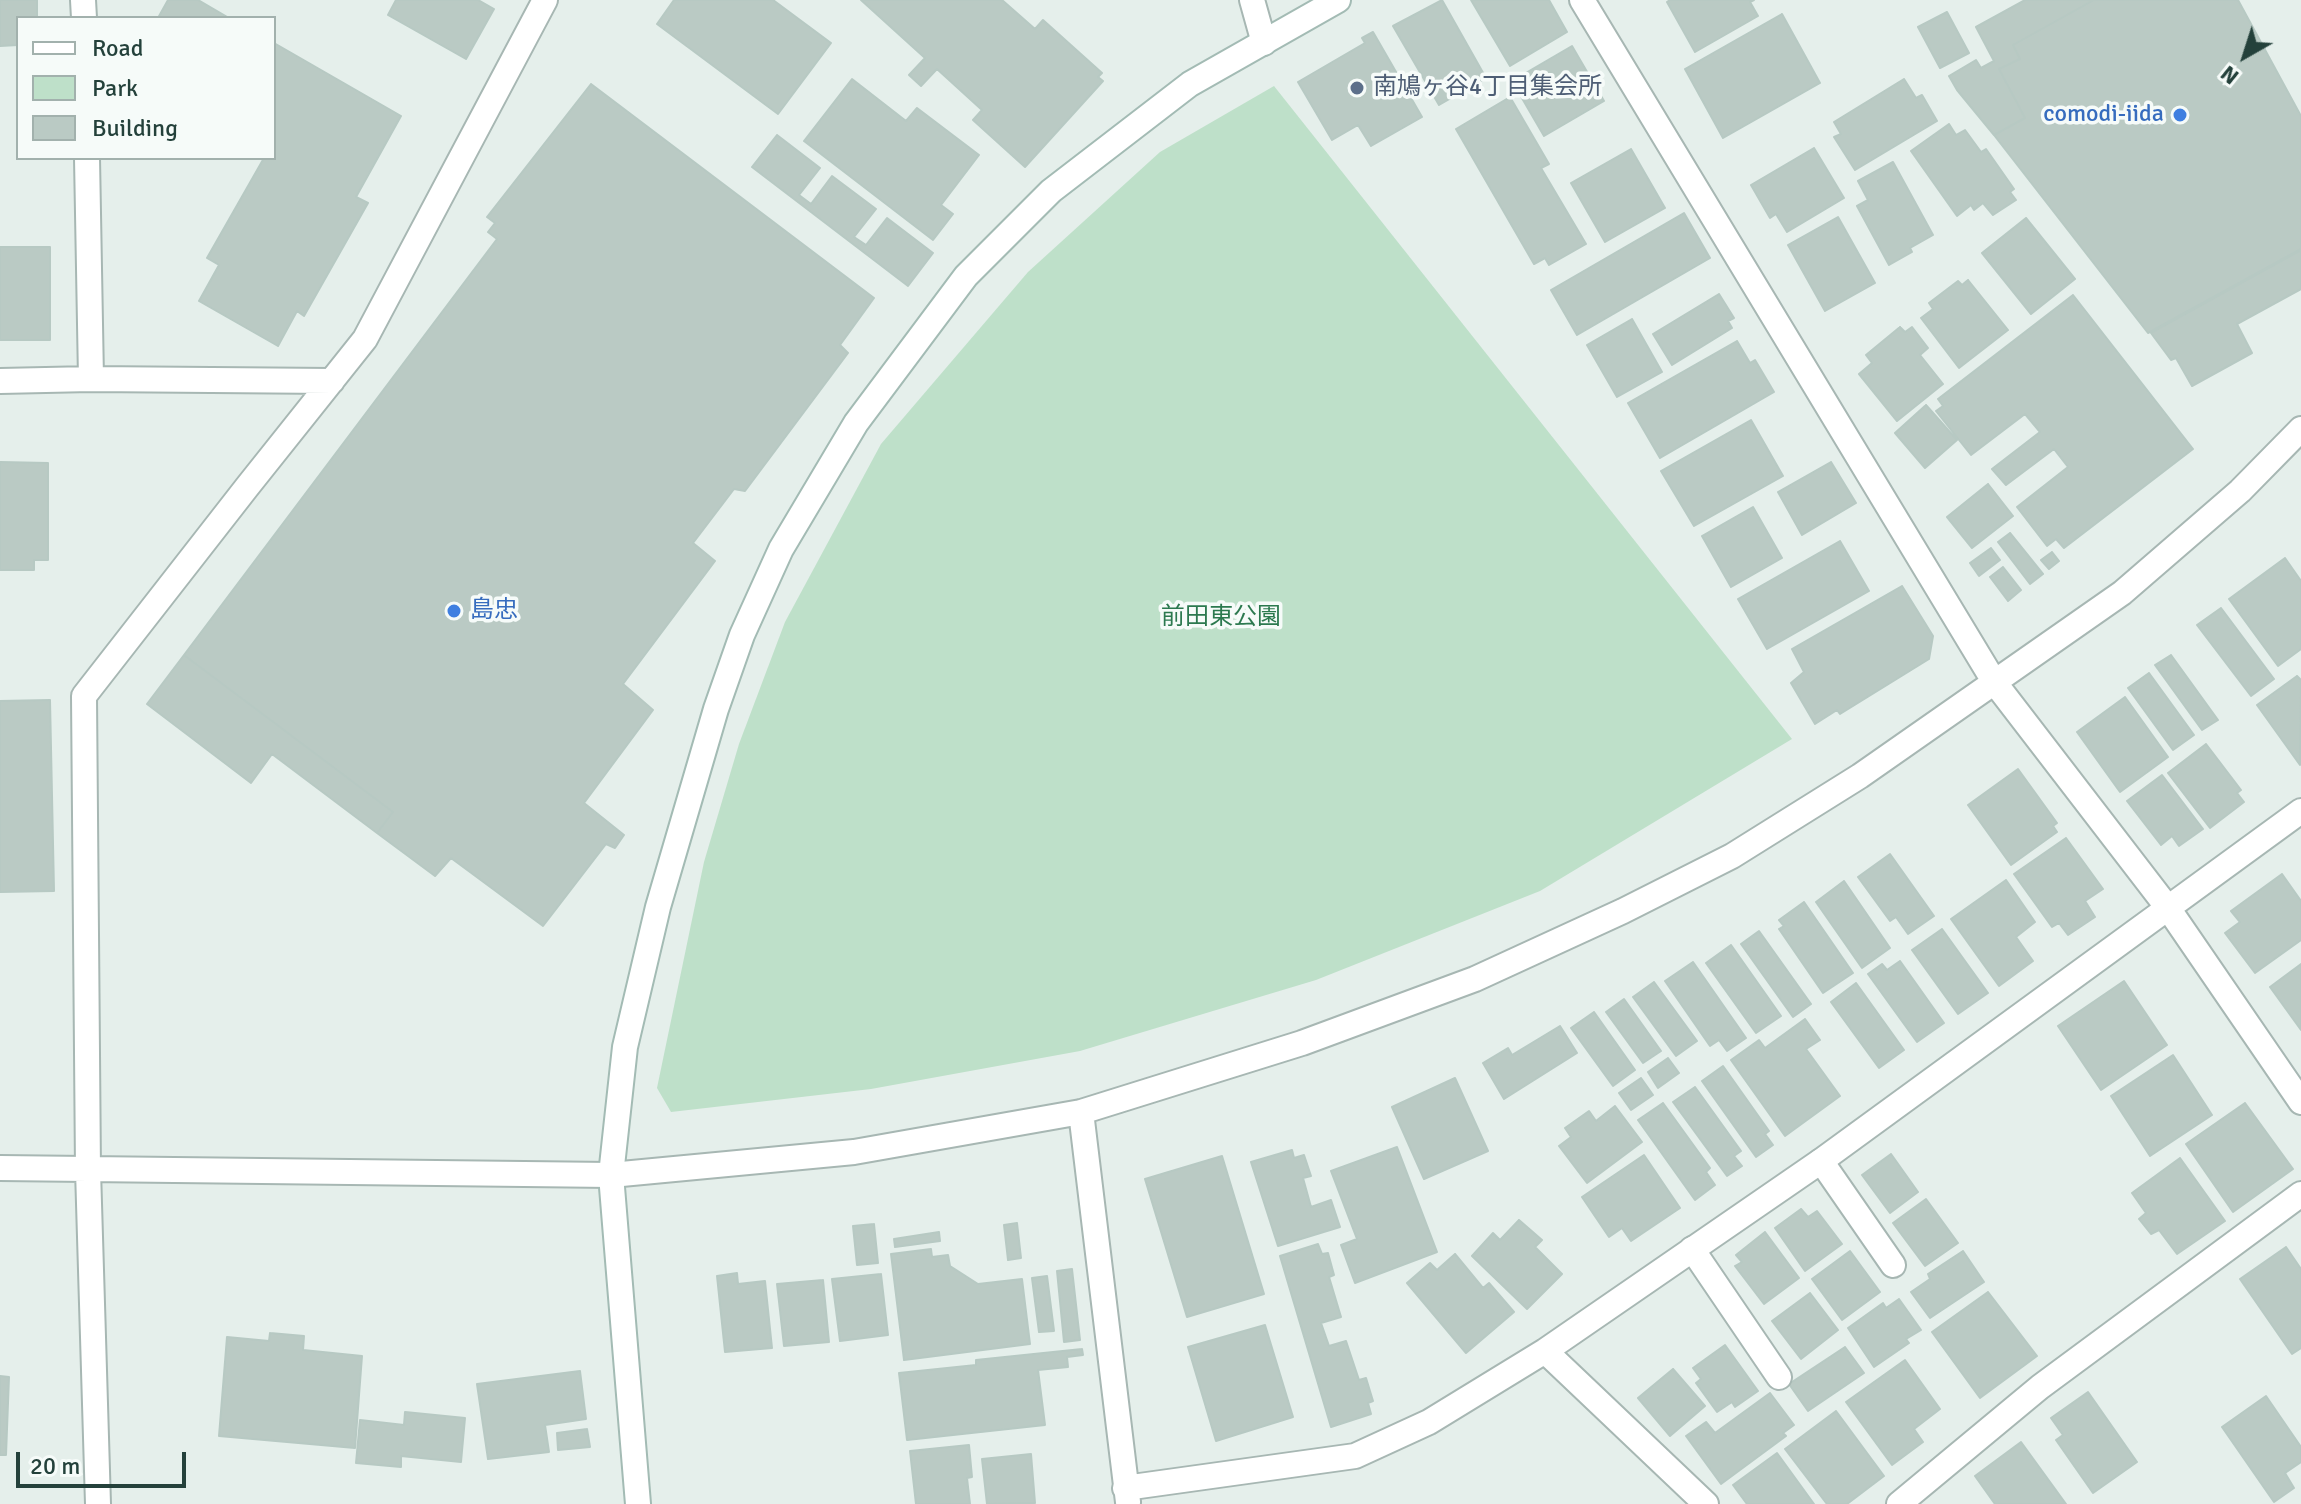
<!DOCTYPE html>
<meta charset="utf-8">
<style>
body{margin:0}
#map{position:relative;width:2301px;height:1504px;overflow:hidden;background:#e5efeb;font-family:Signika,sans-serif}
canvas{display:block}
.legend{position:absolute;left:16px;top:16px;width:260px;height:144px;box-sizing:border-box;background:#f6fbf9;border:2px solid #a2b1ad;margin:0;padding:10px 14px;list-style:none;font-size:24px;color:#24413b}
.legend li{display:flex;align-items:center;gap:16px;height:40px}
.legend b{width:40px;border:2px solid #a2b1ad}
.north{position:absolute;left:2205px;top:16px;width:80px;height:80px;-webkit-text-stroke:6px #f6fbf9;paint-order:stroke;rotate:219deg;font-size:22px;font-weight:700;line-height:32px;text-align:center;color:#24413b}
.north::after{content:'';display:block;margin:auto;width:28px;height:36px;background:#24413b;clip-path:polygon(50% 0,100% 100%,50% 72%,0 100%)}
.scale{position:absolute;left:16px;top:1452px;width:170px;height:36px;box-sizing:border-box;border:4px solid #24413b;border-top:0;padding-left:10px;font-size:24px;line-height:28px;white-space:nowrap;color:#24413b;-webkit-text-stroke:6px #f6fbf9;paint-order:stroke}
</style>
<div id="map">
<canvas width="2301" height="1504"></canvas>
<ul class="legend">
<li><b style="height:10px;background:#fff"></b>Road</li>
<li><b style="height:22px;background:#bee0c9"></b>Park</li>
<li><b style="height:22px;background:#bacac4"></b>Building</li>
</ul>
<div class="north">N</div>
<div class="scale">20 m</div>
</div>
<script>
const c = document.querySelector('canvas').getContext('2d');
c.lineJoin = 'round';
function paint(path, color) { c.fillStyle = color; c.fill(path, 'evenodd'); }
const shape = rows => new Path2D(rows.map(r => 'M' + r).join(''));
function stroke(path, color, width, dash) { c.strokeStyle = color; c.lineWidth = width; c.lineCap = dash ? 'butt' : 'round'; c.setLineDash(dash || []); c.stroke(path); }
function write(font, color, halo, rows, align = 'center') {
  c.font = font + ' Signika,"Noto Sans JP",sans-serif'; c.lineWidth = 7; c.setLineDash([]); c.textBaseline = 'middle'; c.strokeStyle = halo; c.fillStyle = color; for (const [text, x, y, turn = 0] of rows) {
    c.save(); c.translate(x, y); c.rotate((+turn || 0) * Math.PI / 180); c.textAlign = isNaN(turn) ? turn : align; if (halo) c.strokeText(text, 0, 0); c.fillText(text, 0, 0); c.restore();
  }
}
const green = shape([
 [1274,86,1792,739,1540,891,1316,980,1080,1051,871,1089,671,1112,657,1088,704,862,739,744,785,622,881,444,1028,272,1160,152]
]);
const building = shape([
 [0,0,37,0,37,18,18,18,18,45,0,46,0,0],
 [168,0,198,0,229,18,158,18,168,0],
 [396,0,478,0,494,9,466,59,388,15,396,0],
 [674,0,773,0,831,43,778,114,657,24,674,0],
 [861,0,1002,0,1035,29,1043,20,1102,73,1098,77,1103,81,1025,167,973,120,982,110,937,69,921,86,909,75,925,58,861,0],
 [1442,0,1486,78,1439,105,1393,26,1442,0],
 [1471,0,1549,0,1567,32,1510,66,1471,0],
 [1670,0,1754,0,1750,2,1758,16,1695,52,1667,2,1670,0],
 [2025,0,2094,0,2013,45,2020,59,1999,69,2025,118,1994,135,1957,90,1949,76,1976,60,1981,68,1994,61,1976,27,2025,0],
 [2094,0,2238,0,2301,116,2301,249,2148,333,1994,135,2025,118,1999,69,2020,59,2013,45,2094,0],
 [1947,12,1969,53,1940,68,1918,27,1947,12],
 [1782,14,1820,83,1723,138,1685,69,1782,14],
 [1373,32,1422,117,1371,146,1358,125,1332,140,1298,82,1365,43,1362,38,1373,32],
 [274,43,401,116,356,197,368,203,304,316,297,311,278,346,199,301,219,265,207,258,264,158,274,158,274,43],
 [1572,46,1604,101,1544,136,1512,81,1572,46],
 [852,79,906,121,917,108,979,155,941,205,953,214,933,240,804,141,852,79],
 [1904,79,1916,98,1922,95,1937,121,1855,170,1834,137,1841,134,1834,122,1904,79],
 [591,84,874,298,840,345,848,353,745,491,734,489,693,543,715,561,623,684,653,710,584,803,624,835,615,848,606,844,543,926,451,858,435,876,377,833,393,812,184,655,497,239,488,232,495,223,487,217,591,84],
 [1510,97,1549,164,1541,168,1586,244,1549,265,1545,258,1534,264,1456,129,1510,97],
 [1949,124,1956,135,1965,130,1981,152,1986,149,2014,189,2010,192,2016,200,1993,215,1983,203,1974,210,1971,205,1957,216,1911,151,1949,124],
 [777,135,820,168,799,195,811,204,832,176,876,209,854,237,866,245,887,218,933,253,908,286,752,167,777,135],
 [1814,148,1844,198,1787,232,1776,214,1770,218,1751,185,1814,148],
 [1631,149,1665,208,1605,242,1571,183,1631,149],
 [1893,162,1933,235,1910,248,1912,252,1889,265,1857,206,1868,200,1858,181,1893,162],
 [1684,213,1710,258,1577,335,1551,290,1684,213],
 [1838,217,1875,283,1825,311,1788,245,1838,217],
 [2026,218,2075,279,2031,314,1982,253,2026,218],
 [0,247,50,247,50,340,0,340,0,247],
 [2301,250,2301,289,2237,324,2252,353,2192,386,2176,358,2171,360,2151,333,2301,250],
 [1968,280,2008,330,1959,368,1921,318,1933,309,1929,303,1958,281,1962,285,1968,280],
 [1719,294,1734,318,1728,321,1732,328,1672,365,1653,334,1719,294],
 [2073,295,2193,449,2064,548,2056,539,2047,546,2017,507,2068,467,2054,449,2006,485,1992,469,2040,432,2025,414,1971,455,1936,411,1943,406,1938,399,2073,295],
 [1632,319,1662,372,1617,397,1587,345,1632,319],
 [1900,327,1905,332,1912,327,1928,348,1920,355,1943,384,1897,421,1859,374,1872,363,1866,355,1900,327],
 [1737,341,1750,363,1755,360,1774,392,1660,458,1628,403,1737,341],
 [1926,405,1957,440,1925,468,1895,433,1926,405],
 [1751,420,1783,476,1694,526,1661,471,1751,420],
 [0,462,48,463,48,560,34,560,34,570,0,570,0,462],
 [1831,462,1856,503,1802,535,1778,492,1831,462],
 [1988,484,2013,516,1972,548,1947,517,1988,484],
 [1753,507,1782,558,1731,587,1702,536,1753,507],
 [2010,533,2043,574,2030,584,1998,542,2010,533],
 [1840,541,1869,591,1767,649,1738,599,1840,541],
 [1991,548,2000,560,1979,576,1970,563,1991,548],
 [2052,552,2059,561,2049,569,2041,560,2052,552],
 [2285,558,2301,581,2301,649,2278,666,2229,599,2285,558],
 [2003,567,2021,590,2008,601,1990,577,2003,567],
 [1902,586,1933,636,1929,659,1840,714,1837,710,1815,724,1791,683,1804,672,1792,649,1902,586],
 [2221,608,2274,679,2251,696,2197,625,2221,608],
 [184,655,393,812,377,833,272,754,251,783,147,704,184,655],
 [2171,655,2218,720,2202,730,2155,665,2171,655],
 [2149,673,2194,735,2173,750,2128,688,2149,673],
 [2297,676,2301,680,2300,765,2257,705,2297,676],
 [2125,697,2168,757,2120,792,2077,732,2125,697],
 [50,700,54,891,0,892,0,701,50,700],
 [2206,744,2241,790,2237,793,2244,802,2210,828,2168,773,2206,744],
 [2018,769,2057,823,2053,826,2057,832,2011,865,1968,805,2018,769],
 [2162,775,2203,829,2179,846,2172,836,2161,845,2127,801,2162,775],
 [2066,838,2103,889,2085,901,2095,917,2068,935,2059,923,2052,927,2014,874,2066,838],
 [1890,854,1934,916,1908,934,1896,917,1890,921,1858,877,1890,854],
 [2282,874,2301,901,2301,940,2255,973,2225,933,2240,922,2231,911,2282,874],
 [2006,880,2035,922,2016,937,2033,961,1999,986,1951,919,2006,880],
 [1844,881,1890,948,1862,968,1816,902,1844,881],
 [1804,902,1853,973,1823,993,1779,929,1784,926,1779,920,1804,902],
 [1942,929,1988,993,1958,1014,1912,950,1942,929],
 [1759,931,1811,1004,1793,1017,1741,944,1759,931],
 [1731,945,1781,1016,1756,1033,1706,963,1731,945],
 [1900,961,1944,1023,1917,1042,1868,974,1882,964,1887,970,1900,961],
 [1693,962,1746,1038,1727,1051,1719,1040,1710,1046,1665,981,1693,962],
 [2301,964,2301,1030,2270,987,2301,964],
 [2124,981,2167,1045,2101,1090,2058,1026,2124,981],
 [1654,982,1697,1041,1676,1056,1633,997,1654,982],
 [1856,983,1904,1050,1879,1068,1831,1002,1856,983],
 [1624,999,1661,1051,1643,1063,1606,1012,1624,999],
 [1594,1012,1635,1070,1613,1086,1571,1028,1594,1012],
 [1805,1019,1820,1040,1806,1049,1840,1096,1785,1136,1731,1060,1759,1040,1765,1048,1805,1019],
 [1560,1026,1577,1053,1504,1099,1483,1063,1508,1048,1512,1055,1560,1026],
 [2173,1055,2212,1115,2150,1156,2111,1096,2173,1055],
 [1668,1058,1679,1073,1658,1088,1648,1072,1668,1058],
 [1723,1066,1769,1131,1765,1134,1773,1145,1756,1157,1702,1081,1723,1066],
 [1455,1078,1488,1151,1424,1179,1392,1107,1455,1078],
 [1641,1078,1653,1095,1631,1110,1619,1093,1641,1078],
 [1695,1087,1741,1151,1734,1156,1742,1166,1727,1176,1673,1102,1695,1087],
 [1663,1103,1710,1168,1706,1172,1715,1185,1695,1200,1638,1120,1663,1103],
 [2245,1103,2293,1169,2233,1212,2186,1144,2245,1103],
 [1615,1106,1642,1142,1587,1183,1559,1146,1571,1137,1565,1128,1589,1111,1596,1121,1615,1106],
 [1397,1147,1437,1252,1355,1283,1341,1245,1357,1239,1331,1171,1397,1147],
 [1292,1150,1294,1158,1304,1155,1311,1176,1303,1178,1311,1207,1331,1200,1340,1227,1278,1246,1251,1162,1292,1150],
 [1891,1154,1918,1192,1890,1213,1862,1175,1891,1154],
 [1644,1155,1680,1208,1631,1241,1622,1228,1609,1237,1582,1197,1644,1155],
 [1222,1156,1264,1294,1187,1317,1145,1179,1222,1156],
 [2180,1158,2225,1221,2177,1254,2159,1230,2151,1234,2139,1219,2146,1213,2132,1193,2180,1158],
 [1926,1199,1958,1243,1925,1266,1893,1223,1926,1199],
 [1801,1209,1808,1217,1817,1211,1842,1244,1805,1271,1775,1228,1801,1209],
 [1519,1220,1542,1240,1535,1247,1562,1274,1527,1309,1472,1256,1493,1233,1500,1240,1519,1220],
 [1017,1223,1021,1258,1008,1260,1004,1225,1017,1223],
 [874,1224,878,1263,857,1265,853,1226,874,1224],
 [939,1232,940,1241,895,1247,894,1239,939,1232],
 [1765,1232,1799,1278,1764,1304,1735,1266,1742,1262,1736,1255,1765,1232],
 [1318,1244,1322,1254,1328,1253,1334,1275,1329,1277,1341,1317,1321,1323,1329,1346,1346,1341,1359,1380,1366,1378,1373,1401,1368,1403,1371,1414,1331,1427,1280,1256,1318,1244],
 [2286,1247,2301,1269,2301,1348,2292,1354,2240,1279,2286,1247],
 [931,1249,932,1257,948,1255,950,1266,978,1284,1022,1279,1030,1344,904,1360,891,1254,931,1249],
 [1850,1251,1880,1292,1842,1320,1812,1279,1850,1251],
 [1963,1251,1984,1282,1930,1318,1911,1292,1930,1279,1928,1274,1963,1251],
 [1455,1254,1483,1288,1489,1283,1514,1312,1466,1353,1407,1283,1430,1263,1437,1270,1455,1254],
 [1072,1269,1080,1340,1064,1342,1057,1271,1072,1269],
 [737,1273,738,1284,765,1281,772,1348,725,1352,717,1276,737,1273],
 [881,1274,888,1335,840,1341,832,1279,881,1274],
 [1047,1276,1054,1331,1039,1332,1032,1278,1047,1276],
 [823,1280,829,1342,784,1346,777,1284,823,1280],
 [1988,1292,2037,1356,1980,1398,1932,1332,1988,1292],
 [1810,1293,1838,1330,1801,1359,1772,1321,1810,1293],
 [1899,1299,1921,1330,1906,1339,1909,1343,1874,1367,1848,1328,1883,1303,1886,1308,1899,1299],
 [1265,1325,1293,1417,1216,1441,1188,1347,1265,1325],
 [270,1333,304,1336,303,1350,362,1356,355,1448,219,1436,227,1337,269,1341,270,1333],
 [1725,1345,1758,1391,1735,1407,1732,1402,1717,1412,1696,1383,1701,1379,1693,1368,1725,1345],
 [1845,1347,1864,1373,1808,1411,1789,1384,1845,1347],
 [1082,1349,1083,1355,1067,1357,1068,1367,1038,1370,1045,1425,907,1440,899,1373,976,1365,976,1360,1082,1349],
 [1905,1360,1940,1409,1914,1429,1923,1442,1892,1465,1846,1402,1905,1360],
 [1673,1369,1705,1406,1670,1436,1638,1398,1673,1369],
 [580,1371,586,1419,545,1425,549,1452,488,1459,477,1384,580,1371],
 [0,1376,9,1377,6,1455,0,1455,0,1376],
 [2088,1392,2137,1462,2093,1493,2056,1440,2063,1435,2051,1418,2088,1392],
 [1770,1393,1794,1425,1783,1433,1786,1436,1721,1484,1686,1436,1706,1422,1715,1433,1770,1393],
 [2266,1396,2301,1447,2301,1462,2285,1473,2294,1488,2274,1502,2222,1427,2266,1396],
 [1836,1411,1884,1476,1847,1504,1827,1504,1785,1449,1836,1411],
 [405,1412,465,1418,461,1462,401,1456,401,1467,356,1463,360,1420,404,1425,405,1412],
 [587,1429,590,1447,558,1450,557,1433,587,1429],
 [2021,1442,2066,1504,1995,1504,1975,1476,2021,1442],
 [969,1445,972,1477,967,1478,970,1504,916,1504,910,1451,969,1445],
 [1777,1453,1814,1504,1747,1504,1733,1485,1777,1453],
 [1031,1454,1035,1503,987,1504,982,1459,1031,1454]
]);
const lane = shape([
 [1821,1161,1893,1265],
 [1692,1249,1779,1377],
 [1899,1504,2040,1387,2301,1194]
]);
const street = shape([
 [83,0,84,18],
 [1252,0,1264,43],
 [1582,0,1995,683,2168,908,2301,1102],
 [87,158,91,379],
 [0,381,91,379,332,381],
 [1081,1112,1128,1502],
 [0,1168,611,1175,854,1152,1081,1112,1302,1043,1475,979,1623,911,1732,856,1860,776,2122,593,2240,491,2301,429],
 [1545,1351,1706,1504],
 [1125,1488,1355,1456,1429,1422,1545,1351,1821,1161,2301,811],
 [98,1504,88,1170,84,696,247,487,365,339,545,0]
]);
const secondary = shape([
 [638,1504,611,1175,625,1047,658,907,716,709,742,635,781,549,856,423,966,276,1051,191,1190,84,1338,0]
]);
const markers = [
 [1357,88,8,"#5c6f8a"],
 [2180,115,8,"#3f7fe0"],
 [454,611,8,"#3f7fe0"]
];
const serviceNames = [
 ["南鳩ヶ谷4丁目集会所",1373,88]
];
const shopNames = [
 ["comodi-iida",2164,115],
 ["島忠",470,611,"left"]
];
const parkNames = [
 ["前田東公園",1221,618]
];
paint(green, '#bee0c9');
paint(building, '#bacac4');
stroke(building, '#b7c9c3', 2);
stroke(lane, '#a7b7b3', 28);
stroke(street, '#a7b7b3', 28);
stroke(secondary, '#a3bbb4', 28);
stroke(lane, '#fff', 24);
stroke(street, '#fff', 24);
stroke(secondary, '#fff', 24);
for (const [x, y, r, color] of markers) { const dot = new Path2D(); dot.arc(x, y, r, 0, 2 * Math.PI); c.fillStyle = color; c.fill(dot); stroke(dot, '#f6fbf9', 3); }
write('24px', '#4e5e75', '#f6fbf9', serviceNames, 'left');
write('24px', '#366cbe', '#f6fbf9', shopNames, 'right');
write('24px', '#2c794f', '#f6fbf9', parkNames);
</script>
